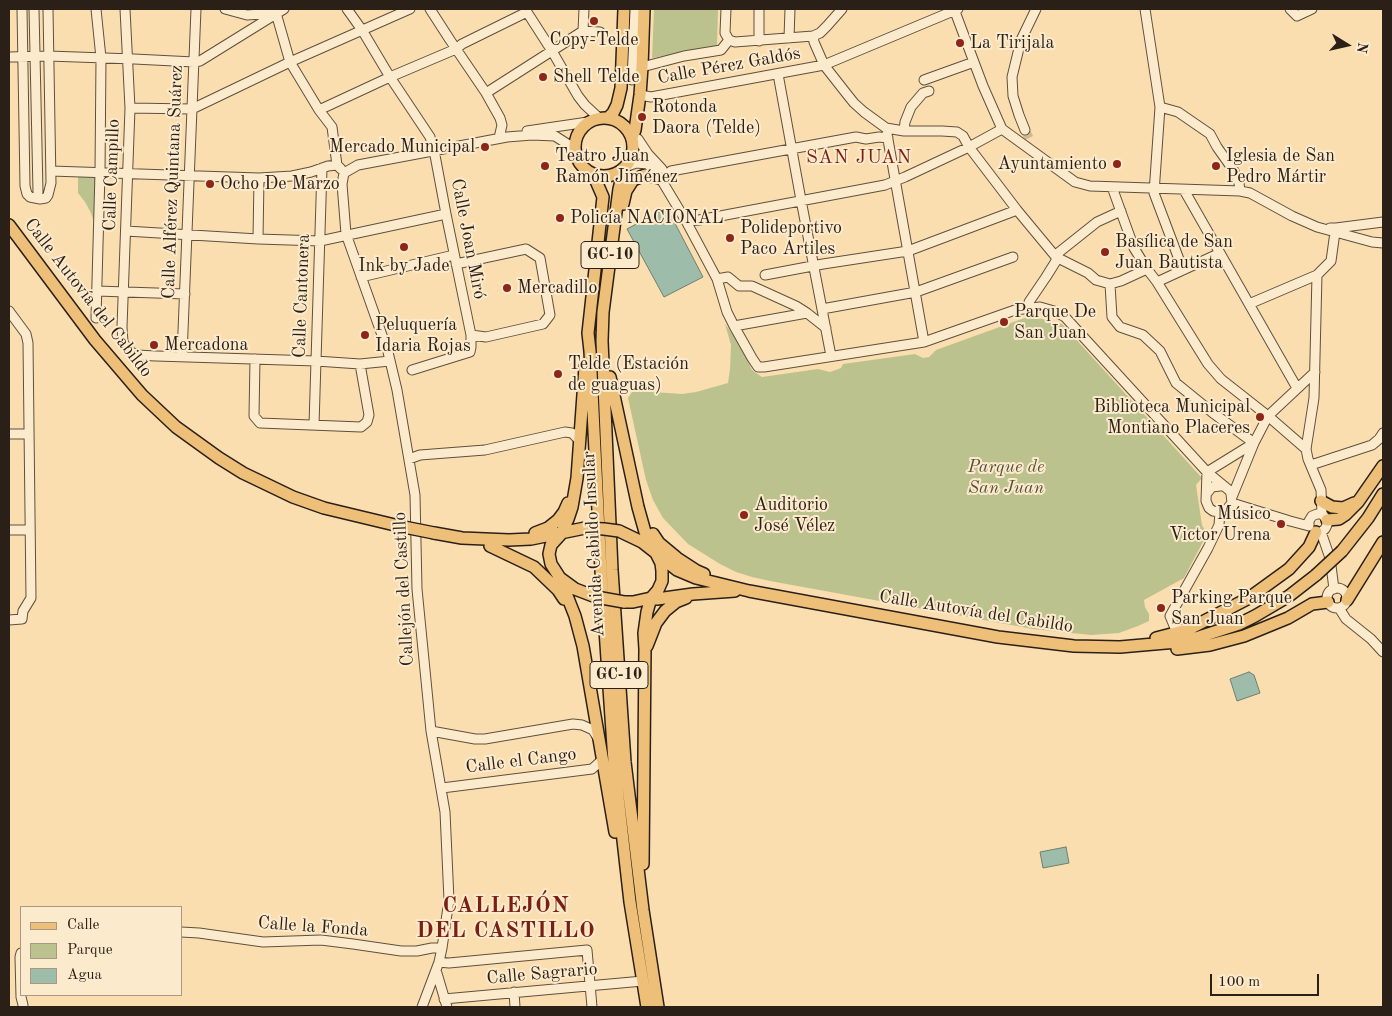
<!DOCTYPE html>
<meta charset="utf-8">
<style>
body{margin:0}
#map{position:relative;width:1392px;height:1016px;overflow:hidden;background:#fadeb0;font-family:"Old Standard TT",serif}
canvas{display:block}
.frame{position:absolute;inset:0;border:10px solid #2b2018;pointer-events:none}
.legend{position:absolute;left:20px;top:906px;width:162px;height:90px;box-sizing:border-box;background:#fceacc;border:1px solid #a89984;margin:0;padding:6px 9px;list-style:none;font-size:15px;color:#2b2018}
.legend li{display:flex;align-items:center;gap:10px;height:25px}
.legend b{width:25px;border:1px solid #a89984}
.north{position:absolute;left:1322px;top:20px;width:50px;height:50px;-webkit-text-stroke:4px #fceacc;paint-order:stroke;rotate:100deg;font-size:14px;font-weight:700;line-height:20px;text-align:center;color:#2b2018}
.north::after{content:'';display:block;margin:auto;width:18px;height:22px;background:#2b2018;clip-path:polygon(50% 0,100% 100%,50% 72%,0 100%)}
.scale{position:absolute;left:1210px;top:974px;width:109px;height:22px;box-sizing:border-box;border:2px solid #2b2018;border-top:0;padding-left:6px;font-size:15px;line-height:18px;white-space:nowrap;color:#2b2018;-webkit-text-stroke:4px #fceacc;paint-order:stroke}
</style>
<div id="map">
<canvas width="1392" height="1016"></canvas>
<div class="frame"></div>
<ul class="legend">
<li><b style="height:6px;background:#edbf78"></b>Calle</li>
<li><b style="height:14px;background:#bcc28d"></b>Parque</li>
<li><b style="height:14px;background:#9ebcaa"></b>Agua</li>
</ul>
<div class="north">N</div>
<div class="scale">100 m</div>
</div>
<script>
const c = document.querySelector('canvas').getContext('2d');
c.lineJoin = 'round';
function paint(path, color) { c.fillStyle = color; c.fill(path, 'evenodd'); }
const shape = rows => new Path2D(rows.map(r => 'M' + r).join(''));
function stroke(path, color, width, dash) { c.strokeStyle = color; c.lineWidth = width; c.lineCap = dash ? 'butt' : 'round'; c.setLineDash(dash || []); c.stroke(path); }
function write(font, color, halo, rows, align = 'center') {
  c.font = font + ' "Old Standard TT",serif'; c.lineWidth = 4; c.setLineDash([]); c.textBaseline = 'middle'; c.strokeStyle = halo; c.fillStyle = color; for (const [text, x, y, turn = 0] of rows) {
    c.save(); c.translate(x, y); c.rotate((+turn || 0) * Math.PI / 180); c.textAlign = isNaN(turn) ? turn : align; if (halo) c.strokeText(text, 0, 0); c.fillText(text, 0, 0); c.restore();
  }
}
const green = shape([
 [654,9,718,9,717,46,652,58],
 [78,175,97,176,95,225,91,213,85,202,78,193],
 [1030,316,1062,324,1202,478,1196,485,1202,525,1207,534,1184,578,1144,600,1145,607,1149,614,1149,621,1138,626,1119,633,1091,635,1033,629,770,581,752,577,736,572,720,564,688,544,663,518,653,500,646,480,628,398,632,392,639,391,682,394,696,392,728,383,730,369,731,345,725,324,740,344,752,370,762,377,818,369,830,372,841,368,843,364,915,354,923,358,929,357,936,350]
]);
const water = shape([
 [667,208,703,277,664,297,627,229,667,208],
 [1249,672,1254,675,1260,693,1237,701,1230,679,1249,672],
 [1066,847,1069,863,1043,868,1040,852,1066,847]
]);
const minorTunnel = shape([
 [1025,130,1030,140]
]);
const minor = shape([
 [22,9,25,186,27,194,30,197,40,199,46,198,48,195,51,183,48,9],
 [34,9,38,192],
 [125,9,130,108,122,327,123,342,129,351,137,355,156,356,316,361,360,364,390,361],
 [225,9,247,15,275,13],
 [273,9,276,13,290,62,319,110,332,127,337,165,341,169],
 [347,9,362,30,390,77,430,137,434,150,446,214,471,335,471,347,470,352,412,370],
 [430,9,450,40,486,93,500,118,502,125,499,138],
 [525,9,552,51,578,96,585,105,599,118],
 [726,9,725,33,729,40,735,42,813,36,820,33,827,26,842,9],
 [954,9,983,86,1002,129,1075,182,1090,186,1240,191,1250,193,1292,216,1317,227,1372,242,1383,243],
 [1145,9,1160,107,1154,193,1183,270],
 [1290,9,1297,16,1312,9],
 [583,31,584,9],
 [583,31,600,32],
 [813,36,814,42,824,65,846,93,854,103,864,112,886,128,904,131,942,131,957,132,963,136,969,147,1017,210,1056,257,1088,273,1096,280,1110,284,1121,281,1147,269],
 [789,38,790,9],
 [759,41,759,9],
 [9,57,48,56,134,59,194,62,200,61,284,9],
 [642,67,684,56,721,50,729,40],
 [778,74,801,200,831,356],
 [632,80,635,9],
 [924,80,974,62],
 [486,93,583,31],
 [640,95,651,97,824,65,958,9],
 [1160,107,1178,112,1210,134,1217,147,1234,171,1239,183,1240,191],
 [130,108,192,109,290,62,410,9],
 [319,110,390,77,456,49,462,44,527,12],
 [1025,130,1019,115,1013,96,1012,77,1021,40,1036,9],
 [527,131,588,122],
 [904,131,905,122,911,107,923,93,929,91],
 [887,134,924,342],
 [632,138,638,139,648,154,662,169],
 [625,167,636,163,647,164,656,171,686,221,717,279,727,312,734,326,752,358,758,367,764,367,924,342,1015,310,1040,307,1054,311,1065,317,1207,472,1224,486],
 [51,171,259,178,292,176,311,172,328,166,337,165],
 [344,173,342,184,346,234,388,352,397,390,415,495,417,589,431,731,445,812,449,900,442,948,439,962,422,1007],
 [344,173,358,165,507,137,532,135,555,136,569,145,576,154],
 [662,180,666,174,671,171,856,137,866,139,879,137,888,138],
 [1112,187,1134,248,1147,269,1157,282,1208,364,1221,379,1268,416,1306,449],
 [1184,190,1297,388],
 [686,221,699,220,885,185,905,177,969,147,1002,129],
 [1330,228,1336,228,1383,222],
 [126,231,258,239,320,241,446,214],
 [258,239,259,178],
 [456,264,526,249,540,258,550,315,543,324,486,337,471,335],
 [765,275,823,264,908,251,1017,210],
 [1317,275,1314,398,1306,449,1308,459,1321,490,1322,514],
 [361,277,454,255],
 [717,279,728,277,739,286,752,286,796,306,807,313],
 [1157,282,1220,253],
 [1110,284,1112,317,1120,327,1143,335,1160,351,1176,383,1213,413,1254,443,1207,472],
 [97,291,185,294],
 [1249,304,1317,275,1331,261,1335,232],
 [1029,308,1029,302,1046,277,1056,261,1056,257,1058,253,1097,222,1121,211],
 [822,309,916,292,1013,257],
 [9,311,26,334,28,343,31,598,23,611,22,619,9,620],
 [96,318,100,172,101,58,96,9],
 [734,326,807,313,826,328],
 [182,356,196,9],
 [255,359,254,416,260,423,361,427,367,422,369,415,360,364],
 [314,425,322,168],
 [9,434,28,434],
 [409,459,420,455,485,450,565,432,572,433,579,440],
 [1311,465,1372,445,1379,439,1383,433],
 [1207,493,1212,487,1220,486,1224,486,1230,491,1231,494,1232,503,1227,509,1220,512,1213,511,1209,508,1206,501,1207,472],
 [1232,497,1254,443,1268,416,1315,372],
 [1232,503,1290,521,1309,526],
 [1309,526,1309,521,1312,516,1317,514,1322,514,1327,520,1327,525,1325,529,1321,532],
 [9,530,30,530],
 [1321,532,1330,558,1334,589],
 '1327 598a10 10 0 1 1 20 0a10 10 0 1 1-20 0Z',
 [1339,608,1346,619,1371,639,1383,652],
 [1184,630,1175,628,1170,616,1208,548,1219,525,1220,512],
 [431,731,475,739,485,739,573,724,582,725,593,730,598,738],
 [442,788,592,769,602,760],
 [181,932,199,933,263,942,321,940,353,944,401,951,417,951,432,948,442,948],
 [21,953,20,957,21,997,23,1005],
 [439,962,449,963,587,950,592,1007],
 [436,970,447,1007],
 [514,992,515,1007],
 [444,999,643,981]
]);
const major = shape([
 '575 147a29 29 0 1 1 58 0a29 29 0 1 1-58 0Z',
 [608,118,613,113,617,105,621,88,624,9],
 [632,137,635,130,640,95,642,67,644,9],
 [624,169,619,189,603,312,602,341,612,570,625,762,643,910,658,1007],
 [593,174,603,197,588,333,590,351,601,571,614,761,630,902,647,1007],
 [623,204,626,191,633,180,645,175,661,178],
 [9,225,95,340,142,395,176,427,219,458,243,473,293,497,324,508,399,526],
 [585,367,577,478,572,507,568,519,561,534,551,545,549,554,551,564,560,578,575,589,596,597],
 [610,377,638,507,645,532,656,553],
 [1321,501,1332,507,1343,508,1354,503],
 [1327,520,1339,519,1345,515,1358,502,1383,466],
 [619,531,642,542,656,553,661,563,662,571,662,581,658,590,651,598,633,602,624,602],
 [434,533,462,538,509,540,531,539,585,528],
 [535,533,548,528,558,520,564,512,568,503],
 [653,534,659,543,677,558,697,571,704,574],
 [490,546,534,567,558,590,564,599],
 [1342,551,1368,518,1383,494],
 [659,556,677,570,696,578,749,591,998,637,1074,646,1120,647,1177,642,1199,637,1239,624,1255,616,1289,596,1316,575],
 [560,578,575,616,583,646,615,832],
 [1347,600,1383,542],
 [1156,638,1187,630,1249,598,1289,569,1309,547,1316,532],
 [647,646,656,623,665,611,676,602,686,598],
 [1177,649,1210,645,1244,636,1288,618,1312,604,1328,602],
 [643,864,645,649,644,633,647,612,651,598,657,599,693,594,735,591]
]);
const majorBridge = shape([
 [399,526,434,533],
 [585,528,604,529,619,531],
 [1316,575,1342,551],
 [596,597,624,602]
]);
const markers = [
 [594,21,5,"#8f2418"],
 [960,43,5,"#8f2418"],
 [543,77,5,"#8f2418"],
 [642,117,5,"#8f2418"],
 [485,147,5,"#8f2418"],
 [1117,164,5,"#8f2418"],
 [545,166,5,"#8f2418"],
 [1216,166,5,"#8f2418"],
 [210,184,5,"#8f2418"],
 [560,218,5,"#8f2418"],
 [730,238,5,"#8f2418"],
 [404,247,5,"#8f2418"],
 [1105,252,5,"#8f2418"],
 [507,288,5,"#8f2418"],
 [1004,322,5,"#8f2418"],
 [365,335,5,"#8f2418"],
 [154,345,5,"#8f2418"],
 [558,374,5,"#8f2418"],
 [1260,417,5,"#8f2418"],
 [744,515,5,"#8f2418"],
 [1281,524,5,"#8f2418"],
 [1161,608,5,"#8f2418"]
];
const shields = [
 [610,255,58],
 [619,675,58]
];
const shieldNames = [
 ["GC-10",610,255],
 ["GC-10",619,675]
];
const poiNames = [
 ["Copy-Telde",594,40,"center"],
 ["La Tirijala",970,43],
 ["Shell Telde",553,77],
 ["Rotonda",652,107],
 ["Daora (Telde)",652,128],
 ["Mercado Municipal",475,147,"right"],
 ["Teatro Juan",555,156],
 ["Ramón Jiménez",555,177],
 ["Iglesia de San",1226,156],
 ["Pedro Mártir",1226,177],
 ["Ayuntamiento",1107,164,"right"],
 ["Ocho De Marzo",220,184],
 ["Policía NACIONAL",570,218],
 ["Polideportivo",740,228],
 ["Paco Artiles",740,249],
 ["Basílica de San",1115,242],
 ["Juan Bautista",1115,263],
 ["Ink by Jade",404,266,"center"],
 ["Mercadillo",517,288],
 ["Parque De",1014,312],
 ["San Juan",1014,333],
 ["Peluquería",375,325],
 ["Idaria Rojas",375,346],
 ["Mercadona",164,345],
 ["Telde (Estación",568,364],
 ["de guaguas)",568,385],
 ["Biblioteca Municipal",1250,407,"right"],
 ["Montiano Placeres",1250,428,"right"],
 ["Auditorio",754,505],
 ["José Vélez",754,526],
 ["Músico",1271,514,"right"],
 ["Victor Urena",1271,535,"right"],
 ["Parking Parque",1171,598],
 ["San Juan",1171,619]
];
const streetNames = [
 ["Calle Pérez Galdós",729,66,-10],
 ["Calle Campillo",112,175,-88],
 ["Calle Alférez Quintana Suárez",173,182,-88],
 ["Calle Joan Miró",468,239,79],
 ["Calle Cantonera",302,296,-88],
 ["Calle Autovía del Cabildo",88,298,52],
 ["Avenida Cabildo Insular",594,544,-93],
 ["Callejón del Castillo",404,589,-93],
 ["Calle Autovía del Cabildo",976,612,9],
 ["Calle el Cango",521,761,-7],
 ["Calle la Fonda",313,927,4],
 ["Calle Sagrario",542,974,-5]
];
const parkNames = [
 ["Parque de",1006,467],
 ["San Juan",1006,488]
];
const neighbourhoodNames = [
 ["SAN JUAN",859,158]
];
const districtNames = [
 ["CALLEJÓN",506,906],
 ["DEL CASTILLO",506,931]
];
paint(green, '#bcc28d');
paint(water, '#9ebcaa');
stroke(water, '#707e70', 1);
stroke(minorTunnel, '#d1b892', 9, [9, 4.5]);
stroke(minor, '#5f503e', 11);
stroke(major, '#2b2018', 14);
stroke(minor, '#fceacc', 9);
stroke(major, '#edbf78', 11);
stroke(majorBridge, '#2b2018', 14, []);
stroke(majorBridge, '#edbf78', 11);
for (const [x, y, r, color] of markers) { const dot = new Path2D(); dot.arc(x, y, r, 0, 2 * Math.PI); c.fillStyle = color; c.fill(dot); stroke(dot, '#fceacc', 2); }
for (const [x, y, w] of shields) { const box = new Path2D(); box.roundRect(x - w / 2, y - 13.5, w, 27, 4); c.fillStyle = '#fceacc'; c.fill(box); stroke(box, '#2b2018', 1); }
write('bold 16px', '#2b2018', null, shieldNames);
write('18px', '#2b2018', '#fceacc', poiNames, 'left');
write('18px', '#2b2018', '#fceacc', streetNames);
write('italic 18px', '#56513b', '#fceacc', parkNames);
c.letterSpacing = '1px';
write('19px', '#7a1f14', '#fceacc', neighbourhoodNames);
c.letterSpacing = '0px';
c.letterSpacing = '1px';
write('bold 22px', '#7a1f14', '#fceacc', districtNames);
c.letterSpacing = '0px';
</script>
